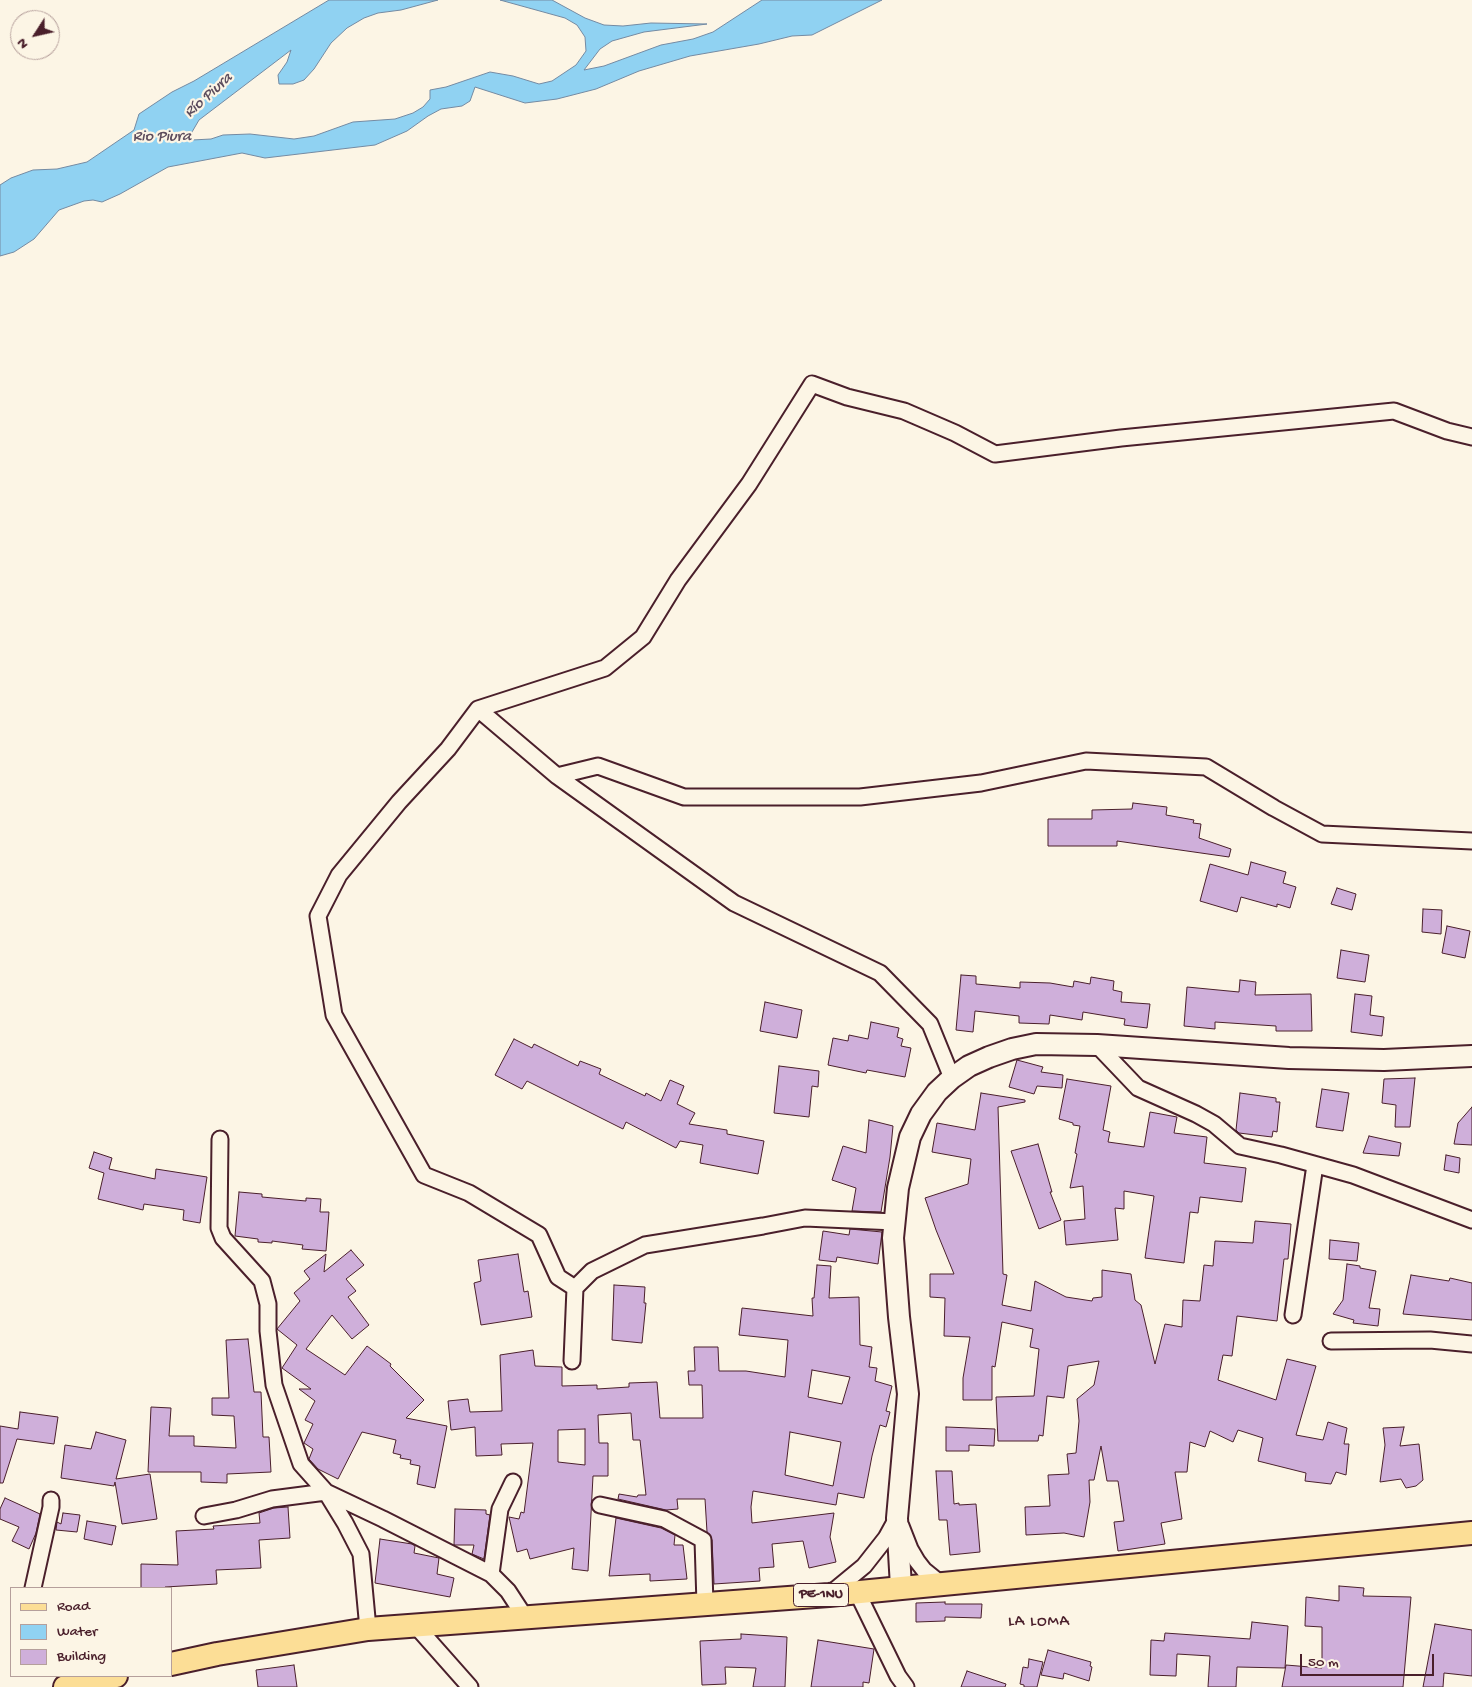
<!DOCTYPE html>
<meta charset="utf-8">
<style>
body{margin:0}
#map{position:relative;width:1472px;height:1687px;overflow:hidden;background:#fcf5e5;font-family:"Gochi Hand",sans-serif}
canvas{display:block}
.legend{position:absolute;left:10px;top:1587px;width:162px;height:90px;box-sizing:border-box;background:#fcf5e5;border:1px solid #b59f9b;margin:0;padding:6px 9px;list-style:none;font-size:15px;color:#4a1f2b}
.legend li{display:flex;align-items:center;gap:10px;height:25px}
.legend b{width:25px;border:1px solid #b59f9b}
.north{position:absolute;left:10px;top:10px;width:50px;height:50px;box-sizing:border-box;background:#fcf5e5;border:1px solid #b59f9b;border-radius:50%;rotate:235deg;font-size:14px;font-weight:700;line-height:20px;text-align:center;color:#4a1f2b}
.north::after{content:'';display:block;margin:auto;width:18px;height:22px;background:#4a1f2b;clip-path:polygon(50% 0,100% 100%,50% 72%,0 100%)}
.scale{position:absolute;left:1300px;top:1654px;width:134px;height:22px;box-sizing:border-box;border:2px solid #4a1f2b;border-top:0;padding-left:6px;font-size:15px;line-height:18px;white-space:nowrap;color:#4a1f2b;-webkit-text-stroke:4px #fcf5e5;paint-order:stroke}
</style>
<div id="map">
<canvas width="1472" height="1687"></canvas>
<ul class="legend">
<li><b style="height:6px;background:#fcde96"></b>Road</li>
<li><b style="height:14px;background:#90d2f2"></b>Water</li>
<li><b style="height:14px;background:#cfafda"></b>Building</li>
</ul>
<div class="north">N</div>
<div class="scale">50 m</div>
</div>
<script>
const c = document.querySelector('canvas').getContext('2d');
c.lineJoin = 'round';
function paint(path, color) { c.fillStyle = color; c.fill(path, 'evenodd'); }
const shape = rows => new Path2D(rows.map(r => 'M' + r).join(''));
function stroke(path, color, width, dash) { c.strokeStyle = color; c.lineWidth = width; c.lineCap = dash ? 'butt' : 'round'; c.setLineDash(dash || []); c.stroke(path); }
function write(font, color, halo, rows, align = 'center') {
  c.font = font + ' "Gochi Hand",sans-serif'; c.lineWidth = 4.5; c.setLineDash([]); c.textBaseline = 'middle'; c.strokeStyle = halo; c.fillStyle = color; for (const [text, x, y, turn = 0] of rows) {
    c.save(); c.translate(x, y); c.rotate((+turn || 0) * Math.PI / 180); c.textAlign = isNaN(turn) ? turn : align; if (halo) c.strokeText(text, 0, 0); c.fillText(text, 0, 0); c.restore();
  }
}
const water = shape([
 [329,0,438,0,401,10,378,13,364,18,347,28,331,43,314,69,304,80,293,84,279,84,278,75,287,62,291,50,199,120,192,132,192,140,211,139,223,135,250,134,294,139,314,136,353,122,395,119,413,113,423,107,430,99,430,90,446,87,490,72,513,76,539,84,552,81,576,65,586,51,585,37,577,25,565,18,500,0,552,0,585,18,604,25,623,26,651,23,707,24,644,32,612,41,600,49,584,70,604,66,661,45,693,39,713,32,762,0,882,0,812,35,792,36,759,44,690,56,639,71,596,89,557,99,525,103,475,87,470,101,462,106,441,109,428,116,407,131,375,145,265,158,242,153,168,167,120,194,102,202,93,200,84,201,59,210,34,239,14,252,0,256,0,185,11,178,33,170,57,169,87,162,134,130,139,114,172,92,194,81,329,0]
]);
const building = shape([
 [1133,803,1167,807,1166,815,1194,820,1193,823,1201,824,1199,838,1231,849,1229,857,1117,841,1117,846,1048,846,1048,819,1092,819,1092,810,1132,809,1133,803],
 [1251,862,1286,872,1283,883,1296,887,1290,908,1277,904,1277,907,1241,897,1237,912,1200,901,1210,864,1248,875,1251,862],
 [1337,888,1356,894,1352,910,1331,904,1337,888],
 [1423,909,1442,910,1441,934,1422,932,1423,909],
 [1447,926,1470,931,1465,958,1442,953,1447,926],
 [1341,950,1369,955,1365,982,1337,978,1341,950],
 [961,975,976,976,976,984,1020,988,1020,982,1050,983,1073,987,1074,981,1090,984,1091,977,1114,981,1113,990,1122,992,1121,1002,1150,1004,1147,1028,1124,1025,1125,1019,1083,1012,1082,1020,1050,1015,1049,1024,1019,1023,1019,1016,975,1011,973,1032,956,1030,961,975],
 [1240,980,1256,982,1255,995,1311,994,1312,1031,1276,1031,1276,1026,1215,1022,1215,1029,1184,1026,1187,987,1239,992,1240,980],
 [1355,994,1372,996,1370,1015,1384,1017,1382,1036,1351,1032,1355,994],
 [765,1002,802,1010,797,1038,760,1031,765,1002],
 [871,1022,899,1028,897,1037,903,1039,901,1046,911,1048,905,1077,867,1070,866,1073,828,1065,833,1038,848,1041,849,1035,868,1039,871,1022],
 [514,1039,532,1048,534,1044,578,1066,580,1061,601,1069,599,1074,645,1096,646,1093,661,1101,670,1080,684,1086,677,1104,695,1113,689,1124,727,1130,727,1134,764,1141,758,1174,700,1163,703,1145,680,1141,676,1148,626,1122,623,1129,527,1081,522,1089,495,1075,514,1039],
 [1017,1060,1043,1067,1041,1072,1063,1075,1062,1088,1037,1086,1034,1094,1009,1087,1017,1060],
 [779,1066,819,1071,818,1087,812,1086,809,1117,774,1113,779,1066],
 [1415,1078,1410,1127,1395,1127,1396,1105,1382,1103,1384,1079,1415,1078],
 [1067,1079,1111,1086,1103,1130,1110,1132,1108,1142,1144,1147,1150,1112,1177,1117,1174,1133,1207,1137,1204,1163,1246,1168,1242,1202,1200,1197,1198,1213,1190,1212,1184,1263,1145,1258,1154,1196,1124,1191,1124,1209,1115,1208,1118,1240,1066,1245,1064,1221,1085,1219,1083,1186,1070,1188,1077,1154,1075,1153,1080,1126,1073,1125,1073,1123,1059,1119,1067,1079],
 [1322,1089,1349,1093,1343,1131,1316,1127,1322,1089],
 [981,1093,1025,1100,1025,1102,998,1107,1003,1274,1007,1275,1002,1305,1031,1311,1035,1281,1066,1297,1092,1301,1093,1298,1102,1297,1102,1270,1131,1274,1135,1300,1141,1305,1155,1364,1165,1324,1182,1327,1183,1300,1200,1301,1204,1265,1213,1266,1215,1241,1253,1243,1255,1221,1291,1224,1288,1259,1284,1259,1277,1321,1237,1316,1232,1356,1223,1355,1218,1380,1276,1400,1287,1359,1316,1366,1296,1435,1323,1440,1328,1422,1347,1428,1344,1444,1349,1444,1346,1475,1336,1472,1331,1484,1305,1481,1306,1473,1258,1461,1263,1438,1238,1430,1233,1442,1210,1431,1205,1447,1190,1442,1187,1472,1175,1472,1182,1519,1161,1523,1165,1544,1118,1551,1114,1522,1124,1521,1118,1481,1107,1481,1101,1446,1094,1480,1089,1480,1090,1502,1084,1537,1064,1533,1026,1535,1025,1507,1050,1506,1048,1475,1069,1474,1067,1454,1076,1453,1079,1421,1077,1399,1094,1385,1099,1361,1068,1366,1064,1398,1047,1396,1043,1436,1039,1435,1038,1441,998,1441,996,1397,1034,1396,1039,1349,1030,1347,1033,1329,1002,1322,995,1367,992,1366,992,1400,963,1400,963,1378,970,1337,944,1336,945,1298,930,1297,930,1274,954,1274,936,1230,925,1198,968,1184,971,1159,932,1152,937,1123,975,1130,981,1093],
 [1240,1093,1276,1098,1276,1102,1280,1102,1277,1132,1273,1131,1272,1137,1239,1133,1236,1130,1240,1093],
 [1472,1107,1472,1145,1454,1144,1458,1123,1472,1107],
 [869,1120,893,1126,890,1157,881,1212,852,1211,856,1188,832,1180,843,1146,866,1153,869,1120],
 [1369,1136,1401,1143,1399,1156,1363,1153,1369,1136],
 [1038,1144,1052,1192,1050,1192,1061,1220,1039,1229,1011,1151,1038,1144],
 [94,1152,112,1158,109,1169,155,1179,156,1169,207,1177,200,1223,183,1220,184,1210,144,1204,143,1210,98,1199,104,1173,89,1168,94,1152],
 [1446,1155,1460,1158,1459,1173,1444,1170,1446,1155],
 [239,1192,262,1194,262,1197,306,1201,306,1198,321,1199,320,1212,329,1212,326,1251,302,1249,303,1245,272,1241,272,1243,258,1242,258,1239,235,1236,239,1192],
 [850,1229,882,1232,878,1264,837,1257,836,1262,819,1260,823,1231,849,1235,850,1229],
 [1330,1240,1359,1243,1357,1261,1329,1259,1330,1240],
 [351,1250,364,1265,346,1279,356,1291,348,1297,369,1325,352,1339,332,1315,306,1349,345,1375,367,1346,391,1364,390,1366,424,1400,406,1418,447,1426,435,1488,417,1484,420,1466,410,1464,411,1460,400,1458,401,1455,393,1453,396,1440,362,1432,338,1479,318,1469,309,1459,313,1449,304,1443,313,1424,305,1420,315,1401,299,1389,311,1389,282,1368,297,1345,277,1329,300,1301,294,1293,310,1279,304,1271,326,1254,324,1272,351,1250],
 [518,1254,524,1292,528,1291,532,1317,481,1325,474,1283,481,1281,478,1260,518,1254],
 [1347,1264,1360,1266,1360,1268,1376,1271,1369,1308,1380,1309,1378,1326,1353,1323,1354,1320,1333,1314,1343,1300,1347,1264],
 [817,1265,831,1266,829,1298,859,1297,860,1345,872,1347,869,1367,877,1368,875,1381,892,1386,886,1411,890,1412,886,1427,880,1425,872,1456,864,1498,838,1493,836,1505,753,1491,751,1507,752,1523,834,1513,830,1537,836,1562,809,1568,803,1541,772,1544,774,1567,759,1568,760,1581,714,1584,712,1540,707,1532,705,1499,677,1499,678,1509,666,1510,618,1499,619,1494,637,1497,638,1495,646,1495,640,1440,633,1440,631,1413,598,1415,599,1443,608,1443,608,1476,593,1476,588,1571,572,1569,574,1548,530,1559,527,1549,517,1552,509,1517,519,1519,521,1512,524,1513,533,1443,501,1444,502,1455,476,1456,475,1427,451,1430,448,1401,468,1399,470,1412,502,1411,500,1355,533,1350,535,1366,562,1367,562,1386,597,1385,597,1389,629,1387,629,1383,657,1382,660,1418,703,1418,702,1385,689,1385,688,1371,695,1371,694,1347,718,1347,719,1371,746,1371,785,1377,788,1340,739,1335,742,1308,813,1316,812,1298,814,1298,817,1265],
 [812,1370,850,1377,842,1404,808,1397,812,1370],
 [585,1429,585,1465,558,1462,558,1430,585,1429],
 [790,1432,841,1442,833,1486,785,1475,790,1432],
 [1411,1275,1449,1281,1450,1278,1472,1283,1472,1320,1403,1314,1411,1275],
 [614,1285,645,1287,644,1303,646,1303,642,1343,612,1340,614,1285],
 [248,1339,254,1392,261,1392,263,1437,269,1437,271,1472,227,1474,227,1483,201,1482,201,1472,148,1472,151,1407,171,1408,169,1436,194,1436,194,1446,236,1448,234,1416,212,1415,212,1398,229,1398,226,1340,248,1339],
 [20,1412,58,1417,54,1444,17,1439,3,1483,0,1483,0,1426,18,1429,20,1412],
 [946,1427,995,1429,994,1446,969,1445,969,1451,946,1451,946,1427],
 [1404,1427,1400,1446,1419,1444,1423,1480,1416,1486,1406,1488,1401,1479,1380,1482,1385,1445,1383,1428,1404,1427],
 [96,1432,126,1440,116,1479,150,1474,157,1519,122,1524,115,1482,114,1486,61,1478,65,1445,91,1449,96,1432],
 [936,1471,952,1471,954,1504,959,1503,959,1505,976,1504,980,1552,950,1555,947,1520,939,1520,936,1471],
 [5,1498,40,1514,36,1533,29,1549,12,1541,19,1527,0,1519,0,1509,5,1498],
 [288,1507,290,1538,259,1540,261,1568,216,1570,217,1584,165,1587,165,1588,141,1588,141,1564,178,1565,176,1531,214,1529,213,1526,260,1523,259,1513,274,1508,288,1507],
 [455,1509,486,1510,486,1514,490,1515,484,1559,472,1554,474,1545,454,1545,455,1509],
 [63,1513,80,1515,77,1532,56,1530,57,1522,61,1524,63,1513],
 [616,1518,661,1528,675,1535,674,1545,683,1545,687,1579,650,1581,650,1574,609,1576,616,1518],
 [87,1521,116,1526,112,1545,84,1539,87,1521],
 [380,1539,412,1544,415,1546,414,1553,439,1558,437,1574,454,1578,450,1597,375,1583,380,1539],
 [1339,1586,1364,1588,1363,1596,1411,1597,1403,1687,1282,1687,1286,1665,1322,1668,1322,1627,1305,1626,1306,1597,1339,1601,1339,1586],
 [945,1602,945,1604,982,1604,981,1618,945,1617,945,1621,916,1622,916,1603,945,1602],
 [1252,1622,1288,1626,1285,1668,1237,1667,1236,1687,1208,1687,1210,1656,1177,1654,1176,1676,1150,1675,1151,1640,1164,1641,1165,1633,1250,1639,1252,1622],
 [1435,1624,1472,1630,1472,1676,1444,1673,1443,1687,1423,1687,1435,1624],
 [741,1634,787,1637,785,1687,753,1687,756,1668,725,1667,726,1684,702,1685,700,1641,741,1639,741,1634],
 [818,1640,874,1649,869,1683,863,1682,863,1687,811,1687,818,1640],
 [1048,1650,1091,1662,1090,1666,1092,1667,1089,1681,1064,1673,1063,1679,1041,1675,1048,1650],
 [1029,1659,1043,1662,1037,1687,1024,1687,1024,1685,1020,1684,1023,1667,1028,1668,1029,1659],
 [294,1665,297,1687,258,1687,256,1670,294,1665],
 [967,1671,1006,1684,1005,1687,961,1687,967,1671]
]);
const street = shape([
 [478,709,557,776,734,903,880,973,930,1024,952,1078],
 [557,776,598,766,684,797,860,797,981,783,1086,761,1206,767,1274,808,1322,834,1472,841],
 [1097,1045,1138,1088,1196,1114,1214,1124,1240,1146,1281,1155,1353,1175,1472,1220],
 [220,1139,219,1228,223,1238,262,1281,268,1304,268,1331,274,1385,301,1464,326,1492,345,1523,361,1554,368,1629],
 [575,1288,558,1277,539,1235,469,1193,424,1175,334,1015,318,916,339,875,399,802,448,749,478,709,605,668,643,637,678,580,749,484,812,384,847,397,904,411,955,433,995,454,1121,438,1394,411,1447,431,1472,437],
 [1293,1315,1315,1165],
 [1331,1341,1430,1340,1472,1344],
 [572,1361,575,1288,592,1271,645,1245,763,1226,805,1218,895,1222],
 [600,1505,664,1519,703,1540,705,1604],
 [204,1516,236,1510,272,1499,326,1492,383,1519,491,1574,508,1591,525,1617],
 [901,1526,910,1549,917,1561,924,1570,940,1583],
 [491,1574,500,1509,513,1482],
 [33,1588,51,1507,51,1500],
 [857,1592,898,1676,906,1687],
 [830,1594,864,1566,886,1538,897,1518],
 [416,1626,470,1687]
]);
const secondary = shape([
 [901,1587,897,1518,908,1394,899,1317,893,1238,898,1188,910,1137,921,1114,937,1092,952,1078,969,1066,989,1057,1012,1049,1036,1044,1097,1045,1289,1058,1384,1060,1472,1056]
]);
const primary = shape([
 [171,1664,217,1654,368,1629,829,1595,1472,1533],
 [65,1687,116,1676]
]);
const shields = [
 [821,1595,55]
];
const shieldNames = [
 ["PE-1NU",821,1595]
];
const waterNames = [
 ["Río Piura",209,96,-42],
 ["Rio Piura",162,138]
];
const neighbourhoodNames = [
 ["LA LOMA",1039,1623]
];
paint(water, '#90d2f2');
stroke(water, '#748aa2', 1);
paint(building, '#cfafda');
stroke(building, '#4a1f2b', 1);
stroke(street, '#4a1f2b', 19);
stroke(secondary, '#4a1f2b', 24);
stroke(primary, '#4a1f2b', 26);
stroke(street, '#fcf5e5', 15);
stroke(secondary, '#fcf5e5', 20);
stroke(primary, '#fcde96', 22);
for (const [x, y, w] of shields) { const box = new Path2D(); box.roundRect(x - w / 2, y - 11.5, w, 23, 4); c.fillStyle = '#fcf5e5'; c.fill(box); stroke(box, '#4a1f2b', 1); }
write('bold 14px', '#4a1f2b', null, shieldNames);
write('italic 16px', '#5c4c5d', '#fcf5e5', waterNames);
c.letterSpacing = '1px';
write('16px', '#4a1f2b', '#fcf5e5', neighbourhoodNames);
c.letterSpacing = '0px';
</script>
